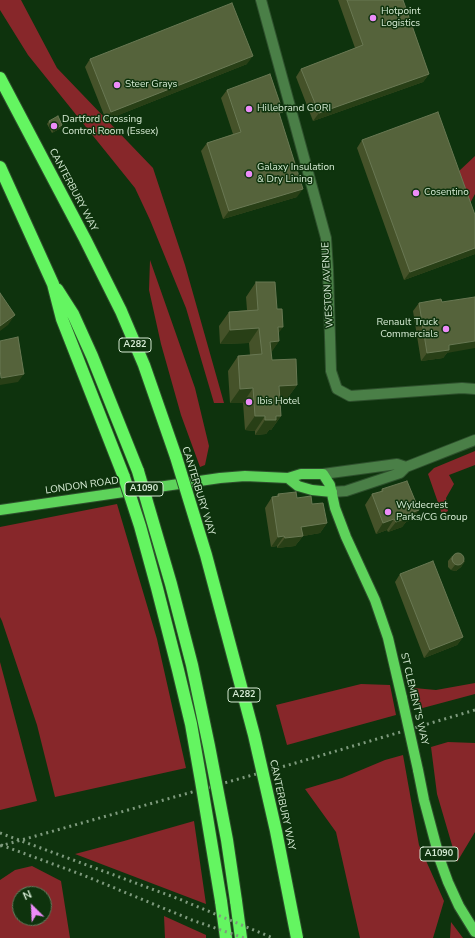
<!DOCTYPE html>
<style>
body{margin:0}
#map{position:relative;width:475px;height:938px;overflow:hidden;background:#0e330d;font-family:"Nunito Sans",sans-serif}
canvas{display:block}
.north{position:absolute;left:12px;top:886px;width:40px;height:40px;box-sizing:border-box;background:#0e330d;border:1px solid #5e7d5d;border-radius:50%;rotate:336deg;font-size:11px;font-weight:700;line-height:16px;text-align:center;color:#d6ebd4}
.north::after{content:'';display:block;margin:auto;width:14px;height:18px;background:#ed8cf9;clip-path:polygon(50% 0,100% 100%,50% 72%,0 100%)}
</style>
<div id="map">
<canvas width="475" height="938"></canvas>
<div class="north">N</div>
</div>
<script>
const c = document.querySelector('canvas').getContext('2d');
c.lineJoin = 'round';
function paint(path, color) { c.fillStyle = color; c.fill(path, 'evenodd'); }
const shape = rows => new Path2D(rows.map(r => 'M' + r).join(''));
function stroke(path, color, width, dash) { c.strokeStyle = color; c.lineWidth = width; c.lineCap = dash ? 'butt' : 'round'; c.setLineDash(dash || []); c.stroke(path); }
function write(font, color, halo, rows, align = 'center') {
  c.font = font + ' "Nunito Sans",sans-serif'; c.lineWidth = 3; c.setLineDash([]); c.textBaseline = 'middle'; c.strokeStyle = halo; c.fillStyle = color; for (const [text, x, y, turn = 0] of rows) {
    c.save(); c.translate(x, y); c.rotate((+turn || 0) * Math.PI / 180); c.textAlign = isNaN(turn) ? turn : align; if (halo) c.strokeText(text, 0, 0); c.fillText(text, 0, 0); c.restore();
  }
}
const green = shape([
 [0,0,21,0,57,68,153,168,185,265,224,403,214,403,186,308,150,220,135,188,28,55,0,10],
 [475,156,475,194,468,207,458,172],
 [150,260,195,388,209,446,205,465,200,467,181,415,161,344,149,290],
 [475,451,475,465,449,475,454,484,446,498,448,511,442,514,428,474,434,468],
 [117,504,157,639,186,768,55,797,37,725,2,621,0,617,0,527],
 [0,662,37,801,0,810],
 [475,683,475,694,419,709,414,688,436,690],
 [361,684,390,685,396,715,287,745,276,705],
 [448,742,475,743,475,832,457,862,437,794,431,747],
 [403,755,419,845,444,901,433,938,360,938,336,832,305,789,342,778,385,760],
 [194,821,206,904,75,854,124,841],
 [32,866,61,881,70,938,0,938,0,880,15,870],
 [20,894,44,894,44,918,20,918],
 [164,916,206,935,206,938,165,938],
 [451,922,463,938,450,938]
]);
const minor = shape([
 [261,0,326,238,328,270,331,371,337,389,350,396,462,388,475,389],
 [323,474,397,464,406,467],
 [332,492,346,491,400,473,406,467,475,440]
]);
const major = shape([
 [288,478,298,486,312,490,332,492],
 [0,510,220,478,245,476,288,478,301,474,323,474,330,485,335,508,346,537,375,600,388,638,402,698],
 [418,770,424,800,440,860,448,882,459,906,475,932]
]);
const highway = shape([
 [0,78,85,239,121,311,144,365,176,457],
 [0,167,53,284,62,319,124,477],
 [57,289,73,314,92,356,138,471],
 [221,901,226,938],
 [236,901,241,938]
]);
const rail = shape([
 [0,833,179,899,273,938],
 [1,845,83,875,192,920,244,938],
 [0,846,299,762,475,710]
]);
const majorBridge = shape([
 [402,698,418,770]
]);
const highwayBridge = shape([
 [176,457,206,555,254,735,276,831,297,938],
 [138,471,171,584,192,665,209,746,227,840,236,901],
 [124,477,140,526,157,588,178,670,191,724,201,781,221,901]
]);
const wall = shape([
 [338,0,403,0,429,74,423,82,313,121,296,77,301,69,355,48],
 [90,59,247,64,106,120,85,67],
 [227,90,280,116,297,197,223,219,201,151,207,143,233,134,221,98],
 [49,121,61,128,52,133,47,124],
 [362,140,475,215,475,254,404,280,357,148],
 [256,282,278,334,279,341,271,352,272,360,297,385,286,400,280,400,281,416,271,430,269,430,266,434,255,435,255,431,245,430,243,403,230,403,228,371,238,356,250,355,249,343,220,344,219,326,229,312,247,310,246,297],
 [419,303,447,353,443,358,421,361,413,311],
 [382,489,412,520,406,522,402,527,388,532,387,530,376,534,365,505,372,494,380,492],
 [278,494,297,498,312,504,327,523,320,533,303,536,295,546,277,548,277,546,271,547,265,508,272,497,276,497],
 [452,556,465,561,461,567,456,571,451,570,448,567,448,561],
 [400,574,463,637,457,645,424,658,395,582]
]);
const shadedWall = shape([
 [253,56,247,64,106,120,111,112],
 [429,74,423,82,313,121,319,113],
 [62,125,61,128,52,133,54,130],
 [303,189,297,197,223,219,229,211],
 [475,248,475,254,404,280,410,272],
 [15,315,8,325,0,331,0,326],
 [278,327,283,327,273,341,279,341,269,356,261,356],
 [259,328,249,343,220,344,230,330],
 [475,341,475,348,447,353,443,358,421,361,427,353,449,345],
 [24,374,18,382,0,385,0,379,1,378],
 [297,385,286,400,269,401,279,386],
 [253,388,243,403,230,403,240,389],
 [255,416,265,416,255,431,245,430],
 [276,416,281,416,271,430,269,430,266,434,255,435,265,420],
 [419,510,412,520,406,522,402,527,388,532,396,522,408,514],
 [394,519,387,530,376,534,383,523],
 [327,523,320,533,303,536,295,546,277,548,285,538,301,527],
 [284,536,277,546,271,547,278,537],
 [465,561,461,567,456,571,451,570,455,565],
 [463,637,457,645,424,658,430,650]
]);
const building = shape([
 [347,0,403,0,429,74,319,113,301,69,363,45,347,0],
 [232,3,253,56,111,112,90,59,232,3],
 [270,74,283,112,279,113,303,189,229,211,207,143,241,132,227,90,270,74],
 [438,112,475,215,475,248,410,272,362,140,438,112],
 [58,116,62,125,54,130,49,121,58,116],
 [256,282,275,282,277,309,282,309,283,327,278,327,279,341,270,342,272,360,296,359,297,385,279,386,281,416,276,416,276,420,265,420,265,416,255,416,253,388,240,389,238,356,262,354,259,328,230,330,229,312,258,310,256,282],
 [0,293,15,315,0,326,0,293],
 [475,297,475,341,449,345,449,350,427,353,419,303,441,299,442,302,475,297],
 [18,337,24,374,1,378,0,369,0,341,18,337],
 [407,481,419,510,408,514,410,517,396,522,394,519,383,523,372,494,383,491,382,489,407,481],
 [296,492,297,498,311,496,312,504,323,503,327,523,301,527,303,536,285,538,284,536,278,537,272,497,279,496,278,494,296,492],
 '452 559a6 6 0 1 1 12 0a6 6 0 1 1-12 0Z',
 [433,561,463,637,430,650,400,574,433,561]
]);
const markers = [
 [373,18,4,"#ed8cf9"],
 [117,85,4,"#ed8cf9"],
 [249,109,4,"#ed8cf9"],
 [54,126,4,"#ed8cf9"],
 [249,174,4,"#ed8cf9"],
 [416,193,4,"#ed8cf9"],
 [446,329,4,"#ed8cf9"],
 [249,402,4,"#ed8cf9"],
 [388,512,4,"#ed8cf9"]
];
const shields = [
 [135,345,32],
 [144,489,38],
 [244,695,32],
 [439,854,38]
];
const shieldNames = [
 ["A282",135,345],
 ["A1090",144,489],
 ["A282",244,695],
 ["A1090",439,854]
];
const poiNames = [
 ["Hotpoint",381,12],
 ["Logistics",381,24],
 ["Steer Grays",125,85],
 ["Hillebrand GORI",257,109],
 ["Dartford Crossing",62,120],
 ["Control Room (Essex)",62,132],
 ["Galaxy Insulation",257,168],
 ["& Dry Lining",257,180],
 ["Cosentino",424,193],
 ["Renault Truck",438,323,"right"],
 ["Commercials",438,335,"right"],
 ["Ibis Hotel",257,402],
 ["Wyldecrest",396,506],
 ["Parks/CG Group",396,518]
];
const streetNames = [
 ["CANTERBURY WAY",73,190,62],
 ["WESTON AVENUE",328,285,-93],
 ["LONDON ROAD",82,486,-8],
 ["CANTERBURY WAY",198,491,73],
 ["ST CLEMENT'S WAY",414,699,77],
 ["CANTERBURY WAY",282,805,78]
];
paint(green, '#87272a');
stroke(minor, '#2e502d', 12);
stroke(major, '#2e502d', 12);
stroke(highway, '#2e502d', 14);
stroke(minor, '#4a7f47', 10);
stroke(major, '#5ed35b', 10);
stroke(highway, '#64f561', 12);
stroke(rail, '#7e9a7d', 3, [2, 4]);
stroke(majorBridge, '#2e502d', 12, []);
stroke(highwayBridge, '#2e502d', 14, []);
stroke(majorBridge, '#5ed35b', 10);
stroke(highwayBridge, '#64f561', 12);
paint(wall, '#455229');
paint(shadedWall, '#283f16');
paint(building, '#55633b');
stroke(building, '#697853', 1);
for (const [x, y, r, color] of markers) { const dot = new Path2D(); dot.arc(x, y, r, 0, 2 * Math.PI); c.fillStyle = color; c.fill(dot); stroke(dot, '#0e330d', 1.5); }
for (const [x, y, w] of shields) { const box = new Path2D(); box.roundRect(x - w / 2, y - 7, w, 14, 3); c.fillStyle = '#0e330d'; c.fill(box); stroke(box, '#d6ebd4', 1); }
write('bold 9px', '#d6ebd4', null, shieldNames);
write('10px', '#d6ebd4', '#0e330d', poiNames, 'left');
write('10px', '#d6ebd4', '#0e330d', streetNames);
</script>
